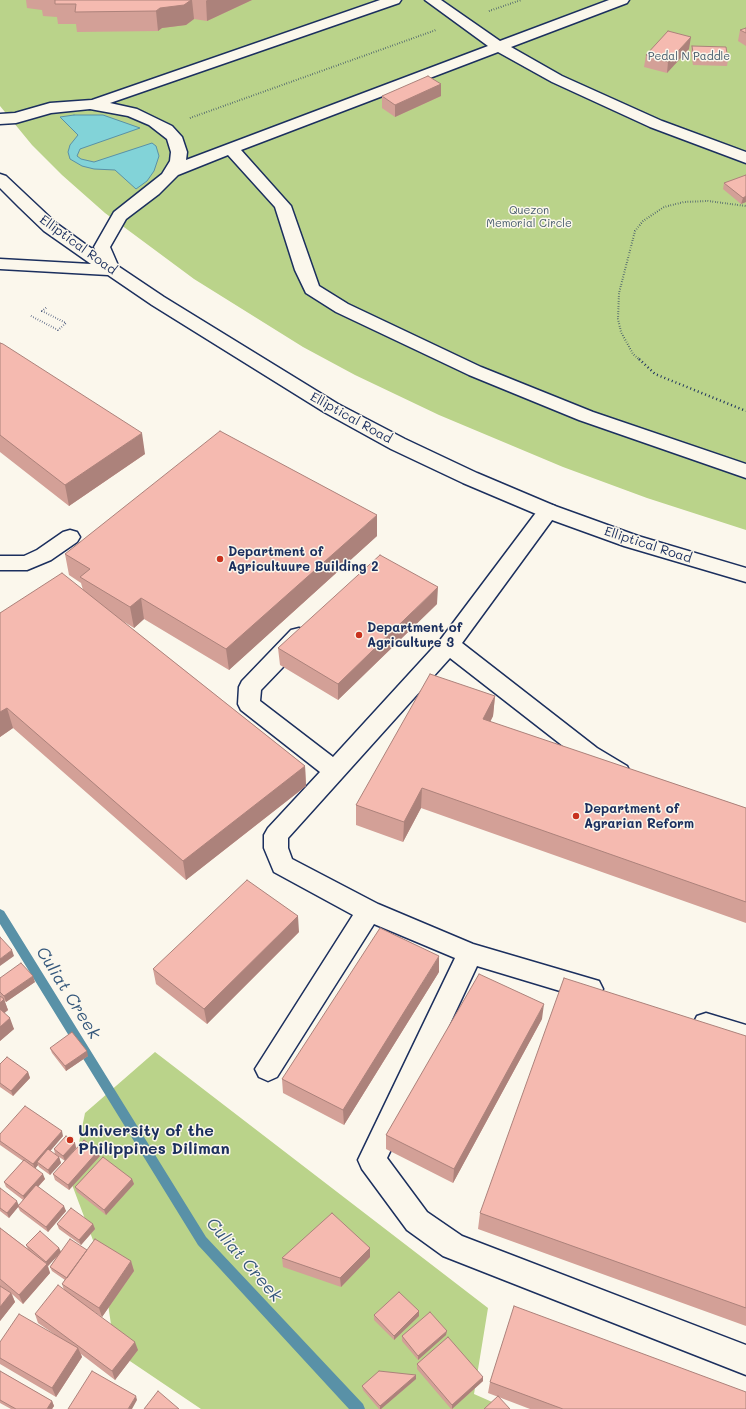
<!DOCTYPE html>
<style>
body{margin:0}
canvas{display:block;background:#fbf7ec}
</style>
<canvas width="746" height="1409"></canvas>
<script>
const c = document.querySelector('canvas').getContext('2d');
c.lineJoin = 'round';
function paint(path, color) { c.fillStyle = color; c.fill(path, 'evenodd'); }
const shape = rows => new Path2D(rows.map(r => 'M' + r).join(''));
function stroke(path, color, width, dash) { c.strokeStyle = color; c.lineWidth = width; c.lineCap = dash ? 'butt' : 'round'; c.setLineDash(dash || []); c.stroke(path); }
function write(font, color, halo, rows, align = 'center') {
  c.font = font + ' Mali,sans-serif'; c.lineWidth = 3; c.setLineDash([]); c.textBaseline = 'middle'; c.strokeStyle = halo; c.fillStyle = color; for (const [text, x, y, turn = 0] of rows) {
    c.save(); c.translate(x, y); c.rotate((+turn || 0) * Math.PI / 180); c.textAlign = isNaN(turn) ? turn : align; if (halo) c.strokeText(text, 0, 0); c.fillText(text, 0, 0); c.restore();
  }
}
const green = shape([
 [0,0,746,0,746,530,647,498,563,467,439,415,355,375,303,347,194,279,105,213,62,175,32,145,0,106],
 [155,1052,488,1308,474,1394,508,1409,201,1409,115,1351,102,1264,71,1182,85,1113]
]);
const water = shape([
 [74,115,103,115,140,128,80,149,77,156,81,159,94,162,152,143,156,146,159,156,154,171,147,181,136,189,115,170,94,169,82,166,70,159,68,152,70,145,78,135,60,117,74,115]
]);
const stream = shape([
 [0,909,4,911,206,1237,363,1404,365,1409,349,1409,198,1245,0,924,0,909]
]);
const pathFar1 = shape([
 [489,11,521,0],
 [190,118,436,30],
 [31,316,58,330,66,323,42,311,47,307],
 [640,360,633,354,621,332,618,319,619,293,635,231,643,221,664,207,684,202,708,201,746,206]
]);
const path = shape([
 [639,359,655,374,746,411]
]);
const minor = shape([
 [380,0,401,0,399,3,110,103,137,109,172,126,182,137,187,152,186,160,488,46,425,0,441,0,500,41,609,0,629,0,627,3,511,47,562,76,662,121,746,152,746,163,650,127,552,82,498,52,241,150,291,206,319,286,348,304,481,367,593,412,746,464,746,478,579,420,469,375,336,312,306,293,295,270,275,207,228,155,178,175,159,194,126,219,110,247,120,270,117,274,111,275,105,274,94,247,114,212,162,174,170,161,171,152,167,139,149,125,128,116,90,109,51,113,16,123,0,124,0,114,15,113,50,103,92,100,380,0],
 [548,504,555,506,558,511,555,516,462,643,597,748,627,766,630,772,627,778,619,781,611,778,581,760,450,658,288,838,288,848,292,859,378,904,473,944,599,981,603,989,599,997,590,1000,477,966,387,1158,427,1212,462,1236,746,1345,746,1375,443,1256,407,1230,362,1169,358,1160,455,958,374,924,277,1077,268,1081,259,1077,255,1069,353,915,274,872,264,848,264,835,268,828,320,772,241,710,238,704,239,687,242,681,291,630,299,628,307,630,310,636,307,642,261,690,260,701,333,757,441,639,541,506,548,504],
 [70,530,77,532,80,537,77,542,51,560,27,570,0,570,0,556,24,556,37,550,63,532,70,530],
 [706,1013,746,1025,746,1047,697,1032,693,1024,697,1016,706,1013]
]);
const major = shape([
 [0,174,6,176,56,223,85,244,164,297,338,404,405,439,477,473,555,506,638,536,746,568,746,582,624,546,541,516,463,483,391,449,324,412,152,305,108,275,0,269,0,259,91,264,44,231,19,207,0,188,0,174]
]);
const wall = shape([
 [26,0,252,0,207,21,194,19,186,25,162,28,158,31,77,32,76,24,58,24,57,17,43,16,42,10,27,8],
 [746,28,746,46,738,41,740,30],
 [692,46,728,60,727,66,693,65,691,53],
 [689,49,667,73,644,67,646,55],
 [441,84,441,96,395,117,382,108,382,96],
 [746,175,746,202,741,204,723,189,724,183],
 [0,343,145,454,69,506,0,452],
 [377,536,229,670,144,619,134,628,121,620,305,766,306,786,186,880,13,728,0,737,0,613,83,590,81,583,69,575,65,554],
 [437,604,338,700,280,665,278,648],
 [495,696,493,716,490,722,746,808,746,923,421,808,403,842,356,825,356,805],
 [299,932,207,1024,156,984,153,969],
 [439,972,344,1125,283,1093,282,1079],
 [0,978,35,982,6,1002,4,1000,8,1010,4,1013,14,1029,0,1041,2,998,0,995],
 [542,1019,453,1183,386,1149,386,1135],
 [746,1036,746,1326,478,1229,480,1213],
 [50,1048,88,1056,66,1071,52,1053],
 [0,1064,28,1072,30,1078,13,1096,0,1087],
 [0,1134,63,1136,50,1151,59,1157,61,1163,50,1175,39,1167,38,1165,35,1168,45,1179,38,1187,66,1211,48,1232,20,1211,18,1207,9,1218,0,1211,0,1189,19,1205,23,1200,6,1187,4,1182,23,1161,0,1145],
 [75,1143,76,1148,65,1161,55,1154,54,1149],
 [98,1151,100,1156,69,1190,55,1180,53,1174],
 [132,1179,134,1184,106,1215,77,1192,75,1187],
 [57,1224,93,1224,95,1229,81,1245,59,1229],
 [0,1228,28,1249,26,1245,59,1248,61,1252,87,1250,131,1261,134,1271,102,1317,90,1309,138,1350,115,1380,81,1354,82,1357,56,1397,0,1364,0,1342,54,1334,38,1323,35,1314,64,1290,62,1284,65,1280,52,1271,50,1267,57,1256,48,1266,50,1273,23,1304,12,1294,15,1302,0,1321],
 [370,1248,370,1257,341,1287,283,1267,282,1258],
 [374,1315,419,1316,394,1340,374,1320],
 [446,1335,418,1360,402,1341,402,1336],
 [417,1364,483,1377,483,1381,452,1409,451,1409,417,1369],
 [0,1371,52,1401,54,1406,52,1409,11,1409,0,1403],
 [416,1375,416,1379,381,1409,379,1409,363,1390,362,1386],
 [490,1382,746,1409,530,1409,488,1393]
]);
const shadedWall = shape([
 [191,0,192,0,194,19,186,25,162,28,158,31,156,11,160,8],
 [207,0,252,0,207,21,206,1],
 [691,37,689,49,667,73,668,62],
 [441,84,441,96,395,117,395,105],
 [746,196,746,202,741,204,743,198],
 [142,433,145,454,69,506,65,485],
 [377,515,377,536,229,670,226,649],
 [438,587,437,604,338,700,338,684],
 [141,598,144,619,134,628,130,607],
 [495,696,493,716,481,740,483,719],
 [7,708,13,728,0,737,0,712],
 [305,766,306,786,186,880,183,861],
 [422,788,421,808,403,842,404,822],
 [298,916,299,932,207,1024,204,1009],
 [12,950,14,956,0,966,0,959],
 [439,956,439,972,344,1125,343,1110],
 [33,976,35,982,6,1002,4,996],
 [4,999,8,1010,0,1017,0,1003],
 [544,1004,542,1019,453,1183,454,1169],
 [10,1018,14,1029,0,1041,0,1027],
 [87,1051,88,1056,66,1071,65,1066],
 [28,1072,30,1078,13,1096,11,1091],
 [62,1131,63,1136,40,1163,37,1162,38,1165,35,1169,33,1164],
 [75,1143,76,1148,65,1161,63,1156],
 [98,1151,100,1156,69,1190,68,1185],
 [59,1157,61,1163,50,1175,48,1170],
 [43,1174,45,1179,25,1201,23,1196],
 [132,1179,134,1184,106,1215,104,1210],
 [17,1201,19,1206,9,1218,7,1213],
 [64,1206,66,1211,48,1232,46,1227],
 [93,1224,95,1229,81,1245,79,1240],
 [59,1248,61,1252,48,1266,46,1262],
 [370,1248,370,1257,341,1287,340,1278],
 [131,1261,134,1271,102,1317,99,1308],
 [47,1264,50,1273,23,1304,19,1295],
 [11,1293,15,1302,0,1321,0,1307],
 [419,1311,419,1316,394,1340,394,1336],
 [447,1331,446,1335,418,1360,418,1356],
 [135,1342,138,1350,115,1380,112,1371],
 [78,1348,82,1357,56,1397,52,1388],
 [416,1375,416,1379,381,1409,380,1409,380,1406],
 [483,1377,483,1381,452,1409,452,1405],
 [136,1396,137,1400,132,1409,128,1409],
 [52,1401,54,1406,52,1409,47,1409]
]);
const building = shape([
 [55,0,191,0,184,5,160,8,156,11,75,12,76,4,55,4,55,0],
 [746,28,746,33,740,30,746,28],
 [668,31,691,37,668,62,646,55,668,31],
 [692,46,726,47,728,60,694,59,692,46],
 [428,76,441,84,395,105,382,96,428,76],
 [746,175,746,196,743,198,724,183,746,175],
 [0,343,3,344,142,433,65,485,0,435,0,343],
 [220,431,377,515,226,649,141,598,130,607,80,577,90,569,65,554,220,431],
 [380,555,438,587,338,684,278,648,380,555],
 [62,573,305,766,183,861,7,708,0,712,0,613,62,573],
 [430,674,495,696,483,719,746,808,746,902,422,788,404,822,356,805,430,674],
 [247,880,298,916,204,1009,153,969,247,880],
 [380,928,439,956,343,1110,282,1079,380,928],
 [0,937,12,950,0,959,0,937],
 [21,963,33,976,4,996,0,992,0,978,21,963],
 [479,974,544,1004,454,1169,386,1135,479,974],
 [564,978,746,1036,746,1308,480,1213,564,978],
 [0,996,4,999,0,1003,0,996],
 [0,1009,10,1018,0,1027,0,1009],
 [72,1032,87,1051,65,1066,50,1048,72,1032],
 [7,1057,28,1072,11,1091,0,1083,0,1064,7,1057],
 [25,1106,62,1131,33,1164,0,1141,0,1134,25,1106],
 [66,1136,75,1143,63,1156,54,1149,66,1136],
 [84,1140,98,1151,68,1185,53,1174,84,1140],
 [48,1149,59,1157,48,1170,37,1162,48,1149],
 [103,1157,132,1179,104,1210,75,1187,103,1157],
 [24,1160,43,1174,23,1196,4,1182,24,1160],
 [36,1185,64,1206,46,1227,18,1206,36,1185],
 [0,1188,17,1201,7,1213,0,1208,0,1188],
 [71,1208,93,1224,79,1240,57,1224,71,1208],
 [332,1213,370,1248,340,1278,282,1258,332,1213],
 [0,1228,47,1264,19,1295,0,1279,0,1228],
 [40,1231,59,1248,46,1262,26,1245,40,1231],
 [70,1239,87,1250,67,1278,50,1267,70,1239],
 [95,1239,131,1261,99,1308,62,1284,95,1239],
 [58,1285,135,1342,112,1371,35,1314,58,1285],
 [0,1286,11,1293,0,1307,0,1286],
 [399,1292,419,1311,394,1336,374,1315,399,1292],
 [514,1306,746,1392,746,1409,563,1409,490,1382,514,1306],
 [430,1312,447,1331,418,1356,402,1336,430,1312],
 [19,1314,78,1348,52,1388,0,1358,0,1342,19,1314],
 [448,1337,483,1377,452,1405,417,1364,448,1337],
 [0,1371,52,1401,47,1409,16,1409,0,1400,0,1371],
 [92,1371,136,1396,128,1409,68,1409,92,1371],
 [379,1371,416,1375,380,1406,362,1386,379,1371],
 [158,1391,179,1409,144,1409,158,1391],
 [498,1396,510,1409,484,1409,498,1396]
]);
const markers = [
 [220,559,4,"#c8321e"],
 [359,635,4,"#c8321e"],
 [576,816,4,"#c8321e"],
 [70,1140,4,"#c8321e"]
];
const farParknames = [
 ["Pedal N Paddle",689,57],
 ["Quezon",529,211],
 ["Memorial Circle",529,224]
];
const streetNames = [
 ["Elliptical Road",78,245,36],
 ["Elliptical Road",351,418,29],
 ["Elliptical Road",648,545,18]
];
const poiNames = [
 ["Department of",228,552],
 ["Agricultuure Building 2",228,567],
 ["Department of",367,628],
 ["Agriculture 3",367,643],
 ["Department of",584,809],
 ["Agrarian Reform",584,824]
];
const nearPoinames = [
 ["University of the",78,1131],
 ["Philippines Diliman",78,1149]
];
const nearWaternames = [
 ["Culiat Creek",68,993,58],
 ["Culiat Creek",244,1260,49]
];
paint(green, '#bad38a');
paint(water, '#82d3d8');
stroke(water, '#5991a7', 1);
paint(stream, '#5991a7');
stroke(minor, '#1b2f5e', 3);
stroke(major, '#1b2f5e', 3);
stroke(pathFar1, '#1b2f5e', 2, [0.5, 2]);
stroke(path, '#1b2f5e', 2.5, [1, 3]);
paint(minor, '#fbf7ec');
paint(major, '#fbf7ec');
paint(wall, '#d3a097');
paint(shadedWall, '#ac827b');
paint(building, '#f5bab0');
stroke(building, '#ac827b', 1);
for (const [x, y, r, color] of markers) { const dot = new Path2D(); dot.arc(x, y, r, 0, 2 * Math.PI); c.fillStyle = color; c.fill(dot); stroke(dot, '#fbf7ec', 1.5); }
write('11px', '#435869', '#fbf7ec', farParknames);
write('13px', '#1b2f5e', '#fbf7ec', streetNames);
write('bold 13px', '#1b2f5e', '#fbf7ec', poiNames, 'left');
write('bold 16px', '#1b2f5e', '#fbf7ec', nearPoinames, 'left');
write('italic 17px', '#35587c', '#fbf7ec', nearWaternames);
</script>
